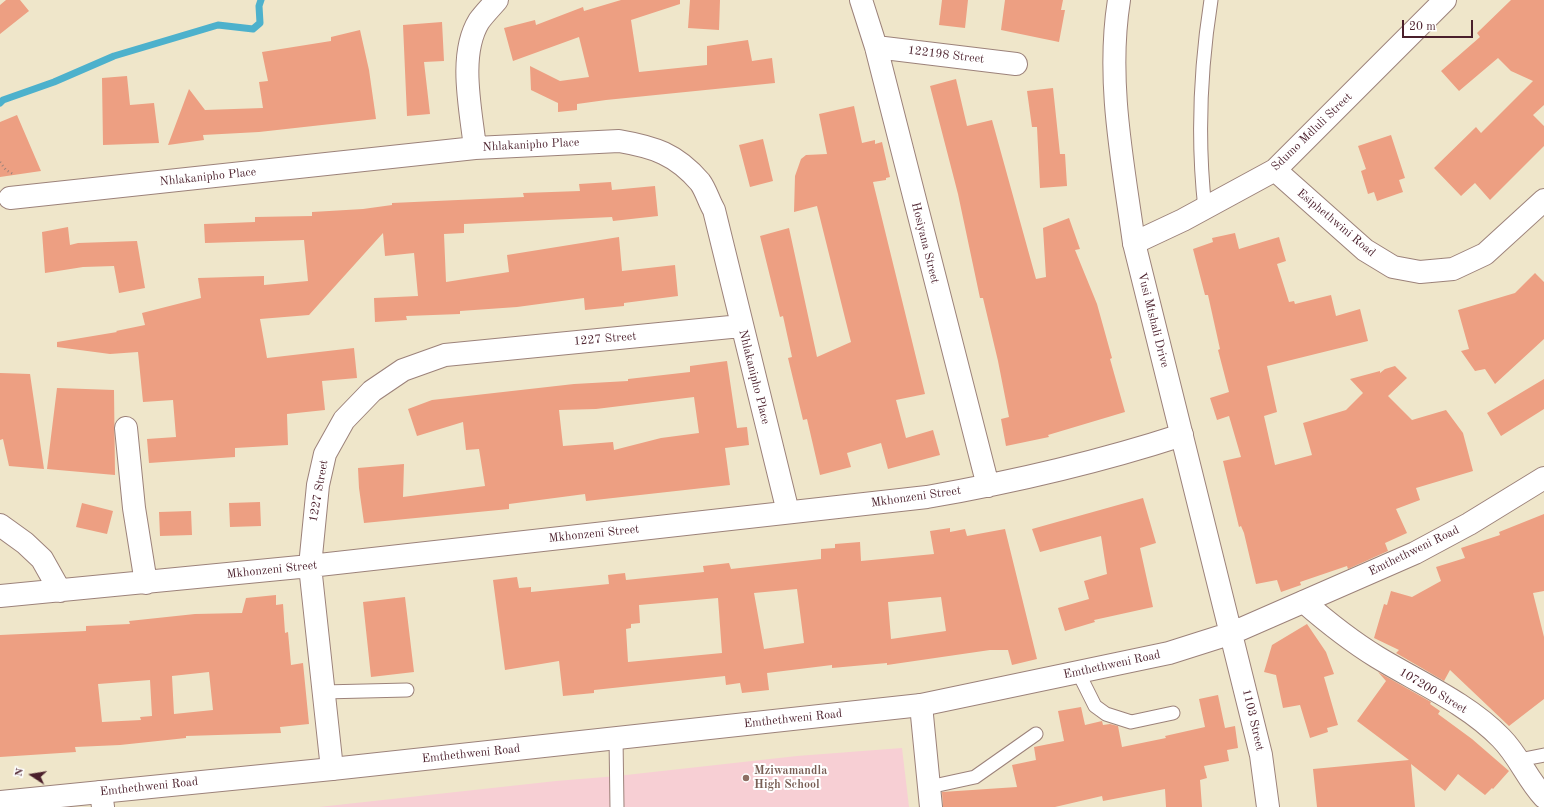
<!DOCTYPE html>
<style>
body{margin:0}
#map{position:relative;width:1544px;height:807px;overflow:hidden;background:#efe6ca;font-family:"Old Standard TT",serif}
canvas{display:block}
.north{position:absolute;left:12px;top:755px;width:40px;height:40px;-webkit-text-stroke:3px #fff;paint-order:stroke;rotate:282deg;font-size:11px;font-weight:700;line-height:16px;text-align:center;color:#4a1f2b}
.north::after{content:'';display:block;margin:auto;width:14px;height:18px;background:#4a1f2b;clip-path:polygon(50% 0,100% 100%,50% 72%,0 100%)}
.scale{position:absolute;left:1402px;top:20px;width:71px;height:18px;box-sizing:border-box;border:2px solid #4a1f2b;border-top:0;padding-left:5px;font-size:12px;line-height:14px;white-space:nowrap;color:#4a1f2b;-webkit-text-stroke:3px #fff;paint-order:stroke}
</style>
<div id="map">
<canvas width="1544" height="807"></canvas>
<div class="north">N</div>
<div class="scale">20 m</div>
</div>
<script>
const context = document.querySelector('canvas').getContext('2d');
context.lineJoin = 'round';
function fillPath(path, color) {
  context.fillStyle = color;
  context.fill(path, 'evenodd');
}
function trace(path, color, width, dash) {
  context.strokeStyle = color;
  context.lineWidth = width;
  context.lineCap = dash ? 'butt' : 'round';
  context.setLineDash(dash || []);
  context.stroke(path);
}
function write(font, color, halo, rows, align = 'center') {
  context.font = font + ' "Old Standard TT",serif';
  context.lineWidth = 4;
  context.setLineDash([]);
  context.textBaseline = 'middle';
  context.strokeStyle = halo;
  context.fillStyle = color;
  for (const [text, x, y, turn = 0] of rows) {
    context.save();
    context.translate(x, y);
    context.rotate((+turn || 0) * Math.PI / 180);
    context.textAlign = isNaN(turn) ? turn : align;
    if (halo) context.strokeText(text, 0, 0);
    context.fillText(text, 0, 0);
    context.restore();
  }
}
fillPath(new Path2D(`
 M902,748L909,807H319L556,781L617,776L797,756Z`), '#f7cfd4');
trace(new Path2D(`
 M0,103L3,100L54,82L114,56L218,25L253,29L260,23L259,6L261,0`), '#4db1cc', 7);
fillPath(new Path2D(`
 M6,0H20L29,11L0,34V5Z
 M621,0H680V4L631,20L639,72L707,65V46L748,40L752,61L772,58L775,83L606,100L577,104V110L558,112V103L531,90L530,66L560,81L589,77L579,37L513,61L504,28L535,20L536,25L583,7L584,11Z
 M690,0H720L719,30L688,28Z
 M942,0H968L965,28L939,25Z
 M1005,0H1063L1061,10H1065L1059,42L1001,30Z
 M1511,0H1544V105L1533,115L1544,126V146L1490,200L1475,183L1461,196L1434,168L1476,127L1481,133L1533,81L1511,71L1498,58L1459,91L1441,71L1480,37L1477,33Z
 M442,22L444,61L424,62L430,114L407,116L403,25Z
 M360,30L369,70L376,119L259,132L203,135L204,140L168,145L189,89L205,110L263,108L259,82L268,81L262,52L331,41V37Z
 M127,76L130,105L154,103L159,143L103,145L102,78Z
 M956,79L967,126L992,120L1036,279L1046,277L1043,228L1069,218L1080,249L1075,250L1097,304L1112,358L1110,359L1125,412L1048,435L1049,437L1006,446L1001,419L1009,417L998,361L983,298H980L958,194L930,86Z
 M1053,88L1060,154H1065L1067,186L1040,188L1037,127H1032L1027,91Z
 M854,106L862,143L875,140V144L882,142L890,177L886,178V180L873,182L925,394L896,400L906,438L933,430L940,455L888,469L881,443L847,453L851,467L820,475L807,419L803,420L788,358L792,357L783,316L780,317L760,236L789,228L817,357L851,342L817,206L794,212L795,176L801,159L806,155L827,154L819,114Z
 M17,115L41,171L0,177V122Z
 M1391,135L1405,178L1399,180L1403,192L1377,201L1374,192L1368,194L1361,171L1366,169L1358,146Z
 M763,139L773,181L750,187L739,145Z
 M611,182L612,190L655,186L658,216L613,221L612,217L464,224V233L444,234L446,282L509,272L507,255L619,237L622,271L675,265L678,296L624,303V306L585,310L584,298L517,307L460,311V314L406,316L407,320L375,322L374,298L418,296L414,253L385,256L383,233L309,315L260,319L267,358L354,348L357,378L322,381L325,410L287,414L288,445L235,448V457L149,463L147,439L176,437L173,400L143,402L138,352L110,354L57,347V342L117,332L116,331L145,325L142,313L201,298L198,278L264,276V285L308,281L304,240L205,243L204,224L255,222V217L312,216V212L363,209L392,205V203L524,197L523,193L580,191L579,184Z
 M68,227L70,245L78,243L137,241L145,288L119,293L114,266L83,267L45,273L42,232Z
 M1235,233L1239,249L1279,237L1286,261L1277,264L1289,302L1294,301L1295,304L1331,295L1336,316L1360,309L1368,341L1267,366L1277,412L1264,416L1275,465L1312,455L1303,423L1346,410L1363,393L1350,379L1380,371V373L1385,369L1395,366L1407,378L1388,396L1412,420L1446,410L1463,433L1473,471L1416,488L1420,500L1396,509L1407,533L1385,543L1388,551L1348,569L1347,566L1300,582L1301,585L1281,592L1277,580L1256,584L1244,533L1241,526L1239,527L1223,461L1241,457L1229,416L1217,420L1210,398L1229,392L1218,350L1220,349L1208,295H1205L1193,249L1213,242L1212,238Z
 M1535,273L1544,282V339L1495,384L1485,369L1475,371L1461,351L1469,349L1458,310L1515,293Z
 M727,361L737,428L747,427L749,445L725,448L730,485L586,501L585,494L509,504V509L364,523L359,488L358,468L404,464L403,497L485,486L479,449L466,450L463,422L417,436L408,409L432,400L574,384L628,381V379L690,372V366ZM694,397L699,433L661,438L614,450L613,442L563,446L559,410L596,409Z
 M0,373L30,374L44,469L9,466L3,439L0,440Z
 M1544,379V409L1501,436L1487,413Z
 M57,388L114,390L115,475L47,469Z
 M1143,498L1156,543L1140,548L1153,607L1094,620L1095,622L1065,631L1058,608L1089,599L1084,581L1107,574L1101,536L1040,552L1032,529Z
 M260,502L261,526L230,527L229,503Z
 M82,503L113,511L107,534L76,527Z
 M191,511L192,535L160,536L159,512Z
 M1544,514V591L1533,593L1544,637V699L1509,726L1450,670L1444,681L1396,653L1399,650L1374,638L1384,604L1387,605L1391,591L1412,597L1441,581L1436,567L1465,558L1461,548L1500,535L1499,532Z
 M950,528V532L965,529L967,536L1005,529L1037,659L1012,665L1008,650H990L887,665V663L832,668V665L767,673L769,690L742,693L740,683L726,685L725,676L594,690V693L563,696L559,661L505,670L493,580L517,577L519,588L531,587V592L609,584L608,575L625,573L626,580L704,572L703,566L729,563L731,569L821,559V549L835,548V544L860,542L861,561L934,554L930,531ZM797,589L804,643L764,649L754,593ZM941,597L946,631L891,639L888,602ZM718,598L722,653L628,662L626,629L631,628V624L640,623L639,605Z
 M276,595V605L283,604L285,633L288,632L291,665L303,663L309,724L280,727L281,733L186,736V738L120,745L75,747L76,752L0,757V635L86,631V626L130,624L129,621L195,614L242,613L246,598ZM209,672L213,710L174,714L172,676ZM150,680L152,716L140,717L141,720L102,722L98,684Z
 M405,597L414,672L371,677L363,602Z
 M1307,624L1326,652L1334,674L1324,677L1338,725L1327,728L1328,732L1310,738L1300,705L1283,708L1276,675L1264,672L1272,645Z
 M1378,672L1431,702L1430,704L1440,711L1438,714L1472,739L1509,771L1493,789L1492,788L1485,795L1458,774L1445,791L1411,764L1415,807H1317L1313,769L1409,760L1357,721L1386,681Z
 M1218,695L1225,728L1235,726L1238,748L1227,750L1229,761L1204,766L1207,778L1200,780L1202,807H1166L1165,789L1103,801L1102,796L1055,807H943L942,792L1017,787L1012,765L1036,760L1034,747L1064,741L1058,711L1081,707L1085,725L1102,721L1103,725L1110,724L1118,726L1122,747L1166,738L1165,736L1205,727L1199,699Z`), '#ed9f82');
const service = new Path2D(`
 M1205,209C1197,138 1200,70 1211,0
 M1078,672L1095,706L1106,714L1131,722L1173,713
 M323,692L407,690
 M616,738L617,807
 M1519,760L1544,755
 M929,787L975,777L1036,734`);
const minor = new Path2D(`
 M861,0L876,47L988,486
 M876,47L1016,64
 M475,148C471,110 458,55 479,21C484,14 491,7 497,0
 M1275,170L1365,250L1393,267L1420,272L1453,269L1485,254L1544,200
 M10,198L475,148L619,141C654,147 676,154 700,182C706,190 709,202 714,210L788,512
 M1134,243L1183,220L1275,170L1445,0
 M126,428L134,508L146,583
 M0,525L25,543L42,559L60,591
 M0,596L310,566L927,497C1013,482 1099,462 1182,435
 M1304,602C1327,622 1351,641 1377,657C1418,682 1467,703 1501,738C1519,756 1527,779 1544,797
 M921,705L931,807
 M332,769L310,566L318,485L325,454L344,420L372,391L403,370L445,355L741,326
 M101,792L103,807`);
const tertiary = new Path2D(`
 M1119,0C1106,81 1123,163 1134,243L1261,755L1268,807
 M0,802L332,769L921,705L1169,653L1232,633L1415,553L1469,524L1544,478`);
trace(service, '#9c827a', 15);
trace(minor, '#9c827a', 24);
trace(tertiary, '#9c827a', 24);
trace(new Path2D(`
 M0,162L6,170L13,174`), '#9c827a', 2.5, [1, 3]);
trace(service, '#fff', 13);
trace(minor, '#fff', 22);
trace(tertiary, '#fff', 22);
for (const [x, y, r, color] of [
 [746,778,4,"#8d6e63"]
]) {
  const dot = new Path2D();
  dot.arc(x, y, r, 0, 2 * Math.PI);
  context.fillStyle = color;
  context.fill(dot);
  trace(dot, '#fff', 1.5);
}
write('12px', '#4a1f2b', '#fff', [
 ["122198 Street",946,55,7],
 ["Sdumo Mdluli Street",1312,132,-44],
 ["Nhlakanipho Place",531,145,-3],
 ["Nhlakanipho Place",208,177,-6],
 ["Esiphethwini Road",1336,223,40],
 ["Hosiyana Street",925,243,76],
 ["Vusi Mtshali Drive",1153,320,76],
 ["1227 Street",605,339,-5],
 ["Nhlakanipho Place",754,377,76],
 ["1227 Street",319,491,-80],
 ["Mkhonzeni Street",916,497,-8],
 ["Mkhonzeni Street",594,534,-6],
 ["Emthethweni Road",1414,551,-26],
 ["Mkhonzeni Street",272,570,-6],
 ["Emthethweni Road",1112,665,-12],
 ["107200 Street",1433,691,31],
 ["Emthethweni Road",793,719,-6],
 ["1103 Street",1253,720,77],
 ["Emthethweni Road",471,754,-6],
 ["Emthethweni Road",149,787,-6]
]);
write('bold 12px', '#785e54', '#fff', [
 ["Mziwamandla",754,771],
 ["High School",754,785]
], 'left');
</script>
